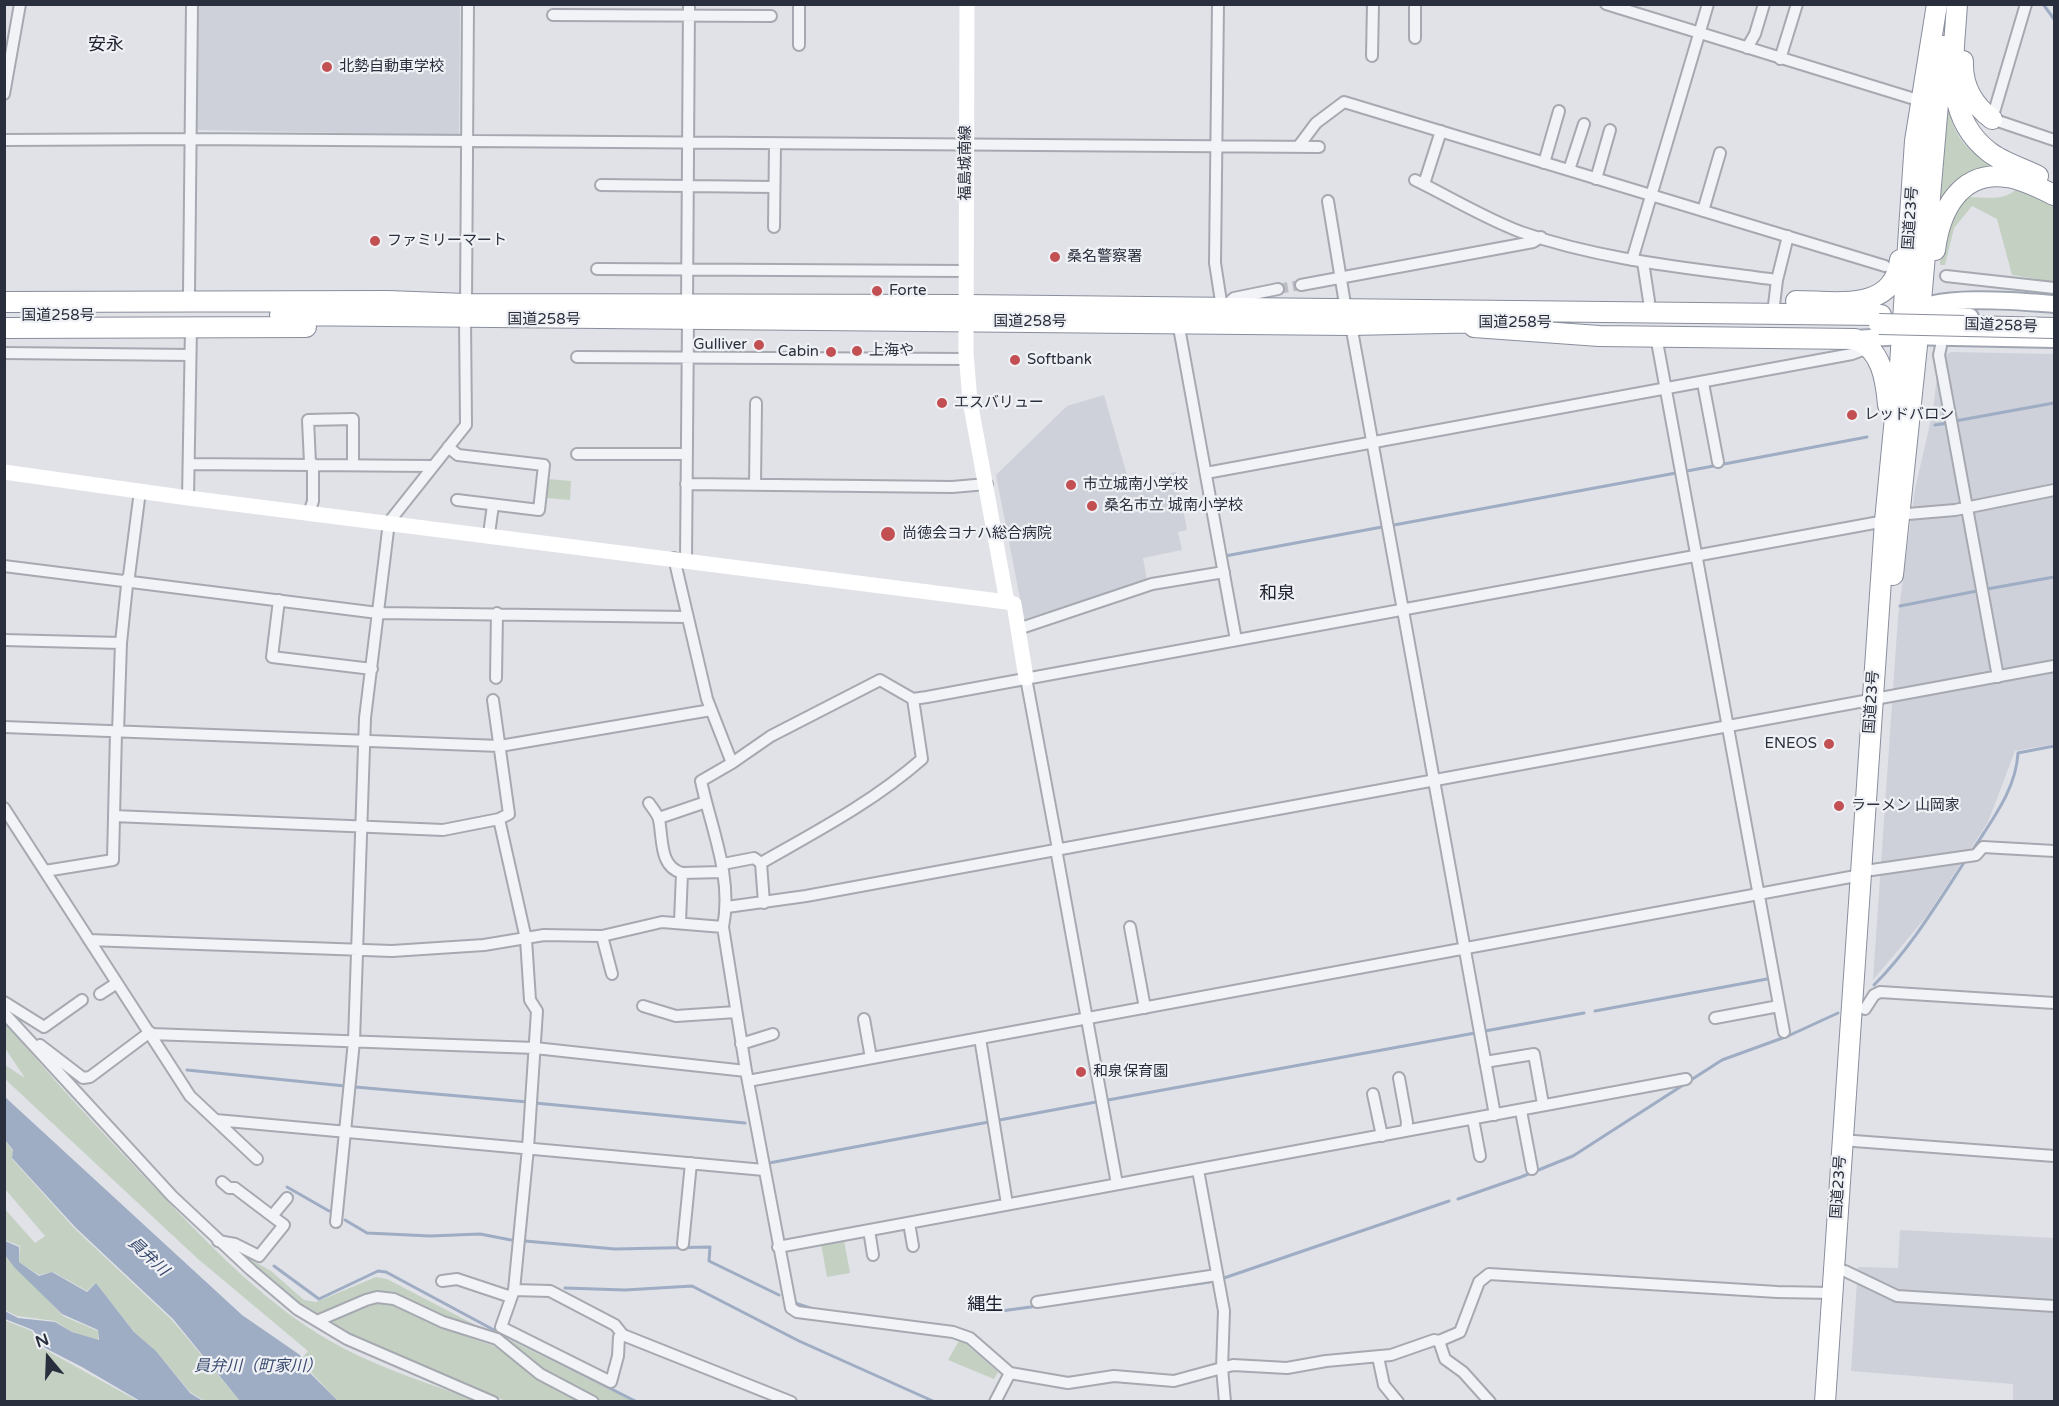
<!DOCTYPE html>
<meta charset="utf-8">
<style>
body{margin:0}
#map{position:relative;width:2059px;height:1406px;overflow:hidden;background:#e0e2e7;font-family:"Varela Round",sans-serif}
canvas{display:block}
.frame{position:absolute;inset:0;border:6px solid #2a2f3d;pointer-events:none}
.north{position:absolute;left:18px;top:1328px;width:60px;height:60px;-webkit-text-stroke:4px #eff1f5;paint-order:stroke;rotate:341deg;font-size:16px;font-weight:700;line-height:24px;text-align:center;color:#2a2f3d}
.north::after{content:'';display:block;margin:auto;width:21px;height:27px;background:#2a2f3d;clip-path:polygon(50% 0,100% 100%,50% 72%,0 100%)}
</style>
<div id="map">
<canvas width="2059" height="1406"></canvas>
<div class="frame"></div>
<div class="north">N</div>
</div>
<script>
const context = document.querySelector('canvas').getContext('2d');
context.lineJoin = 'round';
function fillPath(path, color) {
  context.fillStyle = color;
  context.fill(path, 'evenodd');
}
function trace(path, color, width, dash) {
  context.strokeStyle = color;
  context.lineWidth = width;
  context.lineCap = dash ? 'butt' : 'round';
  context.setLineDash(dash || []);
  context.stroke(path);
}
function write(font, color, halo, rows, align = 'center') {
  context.font = font + ' "Varela Round","Noto Sans JP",sans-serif';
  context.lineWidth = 4.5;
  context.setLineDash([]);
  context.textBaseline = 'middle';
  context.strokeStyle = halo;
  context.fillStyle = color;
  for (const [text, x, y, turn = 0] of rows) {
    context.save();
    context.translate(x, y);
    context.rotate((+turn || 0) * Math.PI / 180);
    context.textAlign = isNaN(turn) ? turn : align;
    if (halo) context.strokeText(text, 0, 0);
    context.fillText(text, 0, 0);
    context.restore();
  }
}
fillPath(new Path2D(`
 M196,5H460L459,135L195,130Z
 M1951,352L2054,354V744L2015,751L1988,822L1926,917L1873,980L1898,617L1915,489L1933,411L1939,358Z
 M1104,395L1129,482L1176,472L1187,530L1178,532L1182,550L1143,558L1147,580L1024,619L996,475L1067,406Z
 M1900,1230L2054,1238V1401H2013V1384L1851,1371L1858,1267L1898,1268Z`), '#ced1d9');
fillPath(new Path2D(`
 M1946,94C1952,140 1968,155 2009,172C1973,176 1957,174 1936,207Z
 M2017,188L2054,205V282L2012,275L1997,219L1972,206L1954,228L1945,265H1940C1943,235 1945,219 1968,197C1985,197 2005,202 2017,188Z
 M548,479L571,481L570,500L546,498Z
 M5,1022C51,1078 101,1131 151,1184C209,1244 267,1308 343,1348C385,1370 433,1385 477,1401H338L308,1369L302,1358L308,1351L198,1259L5,1079V1065L25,1078L5,1048Z
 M5,1140L13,1151L12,1159L76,1230L172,1320L240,1401H205L190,1392L156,1351L135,1333L96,1283L87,1291L53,1272L39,1275L19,1262L20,1246L5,1240L4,1208L35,1243L45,1236L5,1189Z
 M844,1240L850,1273L827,1277L821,1244Z
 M229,1247L271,1271L304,1300L316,1302L376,1277L387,1279L481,1328L447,1322L388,1292L375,1293L317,1315L308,1312Z
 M5,1255L63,1316L98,1331V1340L72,1332L55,1321L17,1316L5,1310Z
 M383,1301L441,1328L494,1346L540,1379L585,1401H506L381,1351L332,1325L336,1317Z
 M4,1320L32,1331L44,1349L138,1401H5Z
 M502,1336L633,1401C623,1401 610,1404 600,1401C578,1394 512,1355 502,1336Z
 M960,1339L998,1372L994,1379L948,1360Z`), '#c4d1c2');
fillPath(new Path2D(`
 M5,1097L242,1315L300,1355L307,1370L338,1401H240L173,1319L76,1228L12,1158L13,1150L5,1140Z
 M5,1241L19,1247V1262L39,1276L52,1272L87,1292L96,1283L134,1332L156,1351L190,1393L203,1401H140L82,1367L45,1348L33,1330L5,1319V1311L18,1318L55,1322L72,1332L99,1340L98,1330L62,1314L15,1268L5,1255Z`), '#9eacc4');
trace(new Path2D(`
 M2043,4L2054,19
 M1955,421L2054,403
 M1935,425L1948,423
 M1687,471L1867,437
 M1394,525L1676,473
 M1225,556L1382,527
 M1987,589L2054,577
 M1900,606L1977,591
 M1971,853C1990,822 2016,791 2018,753L2054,746
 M1874,985C1910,949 1937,904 1965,861
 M1595,1011L1767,979
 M1485,1031L1584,1013
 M187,1070L345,1086
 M355,1087L528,1102
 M1108,1100L1475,1033
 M535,1103L745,1123
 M769,1163L1096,1102
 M287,1187L329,1211
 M1458,1199L1521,1177L1573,1156L1722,1060L1788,1036L1838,1013
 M345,1220L367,1233L430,1236L480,1234L511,1240
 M525,1241L615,1249L710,1247L709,1261L779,1295
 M274,1266L319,1299L378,1271L386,1272L494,1330
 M1224,1278L1449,1201
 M565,1288L625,1290L692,1286L799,1341L935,1402
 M1167,1288L1210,1282
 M795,1303L813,1309
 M1001,1311L1038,1306
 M507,1336L637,1402`), '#9eacc4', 3);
trace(new Path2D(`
 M1278,289L1301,285`), '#bcbec5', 10, [10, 5]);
const street = new Path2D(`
 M1218,4L1215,263L1222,308
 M1606,4L1921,101
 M2026,4L1992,119L2054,140
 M553,15L771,16
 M1415,38V4
 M799,45V4
 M1747,48L1755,34L1764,4
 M1372,56L1373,4
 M1780,59L1797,4
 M4,94L20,4
 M4,140L192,139L1319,147
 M1298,147L1316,123L1344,102L1885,266
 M1544,163L1559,111
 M1569,170L1584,124
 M1596,179L1610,130
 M1415,180C1450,197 1484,218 1521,232C1604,261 1691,268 1777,280
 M1424,184L1441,131
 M601,185L774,187
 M1328,201L1346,310
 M1703,211L1720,153
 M774,227L775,144
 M1632,260L1708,4
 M1643,262L1649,301
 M597,269L965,271
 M1946,276L2054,288
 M1301,285L1533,242L1541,237
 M189,292L192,4
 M466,304L468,4
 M1774,305L1777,280L1788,236
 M687,306L689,4
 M1223,308L1234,298L1278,289
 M1178,322L1236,640
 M1351,325L1495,1115
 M1656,336L1784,1032
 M1941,346L1939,355L1998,677
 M4,353L190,355
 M577,357L966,359
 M1703,383L1718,462
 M448,447L458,455L544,465L539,510L457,500
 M577,454H686
 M310,463L308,420L353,419V464
 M189,464L432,466
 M1206,473L1852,354L1868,348
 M686,484L952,487L987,484
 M755,485L756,403
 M188,498L191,328
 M1902,506L1908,514L1955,510L2054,490
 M309,513L313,501V464
 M489,534L493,505
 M674,558L707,699L732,763
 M686,560L688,320
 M4,566L378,613L688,617
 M125,581L129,576L140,491
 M279,600L272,657L372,669
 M1018,629L1152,584L1224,572
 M4,640L121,643
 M496,678L497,613
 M1026,678L1058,849
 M4,727L500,746L711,710
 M118,732L121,643L127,585L130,582
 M649,803C652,808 658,814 659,820C663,838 659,867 682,873L680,922
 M4,808L190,1096L257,1159
 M114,816L443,830L499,819L509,814L493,700
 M659,818L706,802
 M499,819L526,939L530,1000L537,1011L528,1148L514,1290
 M1056,849L1117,1184
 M761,863C817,831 873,802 922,759L913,699
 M723,864L754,858L761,863L764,903
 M1872,870L1976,855L1983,847L2054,851
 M45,871L113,860L116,732
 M682,873L723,872
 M727,907L806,896L2054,666
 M1130,927L1145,1008
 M602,936L612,974
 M89,940L392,951L484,945L544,935L602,936L662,922L723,927
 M100,994L117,983
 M4,1002L44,1027L82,1000
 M643,1006L676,1016L736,1012
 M1865,1009L1874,995L1880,992L2054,1003
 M4,1013L172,1196L251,1270L297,1309L347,1339L493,1402
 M1715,1018L1779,1006
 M864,1019L871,1058
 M151,1034L535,1048L746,1071
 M980,1038L1007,1204
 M741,1044L773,1034
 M40,1045L83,1078L90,1077L150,1032
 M1485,1062L1534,1054L1543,1104
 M1399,1078L1407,1122L1406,1131
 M748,1081L1861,875
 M1373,1094L1382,1136
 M1521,1111L1532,1169
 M1473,1119L1480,1156
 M216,1120L764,1170
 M1854,1141L2054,1156
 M1198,1170L1224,1311L1222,1368L1225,1402
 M222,1182L229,1188H235L272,1216
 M336,1222L354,1041L365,718L389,522L466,425L465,319
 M909,1223L913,1246
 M869,1230L873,1255
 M218,1241L235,1244L259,1256L284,1225L272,1216L287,1198
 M683,1244L691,1163
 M778,1247L1686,1079
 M1845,1271L1897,1296L2054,1306
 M442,1281L457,1279L511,1297
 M1037,1302L1217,1275
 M317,1321L366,1300L377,1297L394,1299L443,1322L497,1339L540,1374L593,1402
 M623,1335L619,1337L618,1356L611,1382L501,1327L514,1290L550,1291L615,1325L623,1335L791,1402
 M1439,1341L1434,1340L1391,1355L1326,1361L1287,1368L1233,1365L1174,1381L1114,1376L1068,1383L1010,1373L970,1338L953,1332L797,1312L791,1308L746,1071L723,927C733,877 711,828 701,781L732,763L771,736L880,680L913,699L927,697L1885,521
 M1378,1357L1384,1385L1398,1402
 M995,1402L1010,1373
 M1490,1402L1463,1372L1445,1359L1439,1341L1460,1332L1479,1282L1489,1274L1777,1292L1832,1293`);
const primary = new Path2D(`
 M1918,304C1933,317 1952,316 1970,317
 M1914,313C1930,293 2028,302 2054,304
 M1855,339L1902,336L2054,339`);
const highway = new Path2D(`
 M1957,4C1954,56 1942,115 1988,151C2001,162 2022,168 2038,176
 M1963,61C1962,85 1973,105 1992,119
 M1935,250C1940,211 1960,170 2007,177C2023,179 2040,188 2054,195
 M1796,301C1836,301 1893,313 1900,260
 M4,302L388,301L466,304L964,305L1881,315
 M280,315L1351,325L1489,322
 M1474,327L1599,336L1855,339C1882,349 1886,381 1888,405
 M4,328L306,327
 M1893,575L1918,336L1943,46
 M1825,1402L1885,521L1900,365L1915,141L1937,4`);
trace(street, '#a6a9b1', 14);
trace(primary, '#a0a5b2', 20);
trace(highway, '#898e9d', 22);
trace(street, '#f2f3f6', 10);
trace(new Path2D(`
 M967,4L966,353L970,401L1007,602L1014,604L1026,678
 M4,472L188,498L1007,602`), '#fff', 15);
trace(primary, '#fff', 16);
trace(highway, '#fff', 20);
const highwayBridge = new Path2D(`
 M1879,324L2054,328`);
trace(highwayBridge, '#898e9d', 22, []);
trace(highwayBridge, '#fff', 20);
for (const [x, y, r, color] of [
 [327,67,6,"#c25053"],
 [375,241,6,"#c25053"],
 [1055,257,6,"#c25053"],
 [877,291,6,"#c25053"],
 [759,345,6,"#c25053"],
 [857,351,6,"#c25053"],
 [831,352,6,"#c25053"],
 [1015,360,6,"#c25053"],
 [942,403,6,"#c25053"],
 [1852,415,6,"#c25053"],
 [1071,485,6,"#c25053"],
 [1092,506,6,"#c25053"],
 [888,534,8,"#c25053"],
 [1829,744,6,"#c25053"],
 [1839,806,6,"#c25053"],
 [1081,1072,6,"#c25053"]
]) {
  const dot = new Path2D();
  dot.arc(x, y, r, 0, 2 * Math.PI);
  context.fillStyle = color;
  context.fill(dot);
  trace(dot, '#eff1f5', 2);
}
write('15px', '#2a2f3d', '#eff1f5', [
 ["北勢自動車学校",339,67],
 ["ファミリーマート",387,241],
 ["桑名警察署",1067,257],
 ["Forte",889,291],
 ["Gulliver",747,345,"right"],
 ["上海や",869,351],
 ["Cabin",819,352,"right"],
 ["Softbank",1027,360],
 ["エスバリュー",954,403],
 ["レッドバロン",1864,415],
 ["市立城南小学校",1083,485],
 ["桑名市立 城南小学校",1104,506],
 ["尚徳会ヨナハ総合病院",902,534],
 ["ENEOS",1817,744,"right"],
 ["ラーメン 山岡家",1851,806],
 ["和泉保育園",1093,1072]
], 'left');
write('15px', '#2a2f3d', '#eff1f5', [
 ["福島城南線",966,163,-90],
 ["国道23号",1911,218,-86],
 ["国道258号",58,316],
 ["国道258号",544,320],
 ["国道258号",1030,322],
 ["国道258号",1515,323],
 ["国道258号",2001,326,2],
 ["国道23号",1872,702,-86],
 ["国道23号",1839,1187,-86]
]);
write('italic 16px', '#38496d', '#eff1f5', [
 ["員弁川",148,1257,43],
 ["員弁川（町家川）",258,1367]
]);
write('18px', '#1c202e', '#eff1f5', [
 ["安永",106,45],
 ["和泉",1277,594],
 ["縄生",985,1305]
]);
</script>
